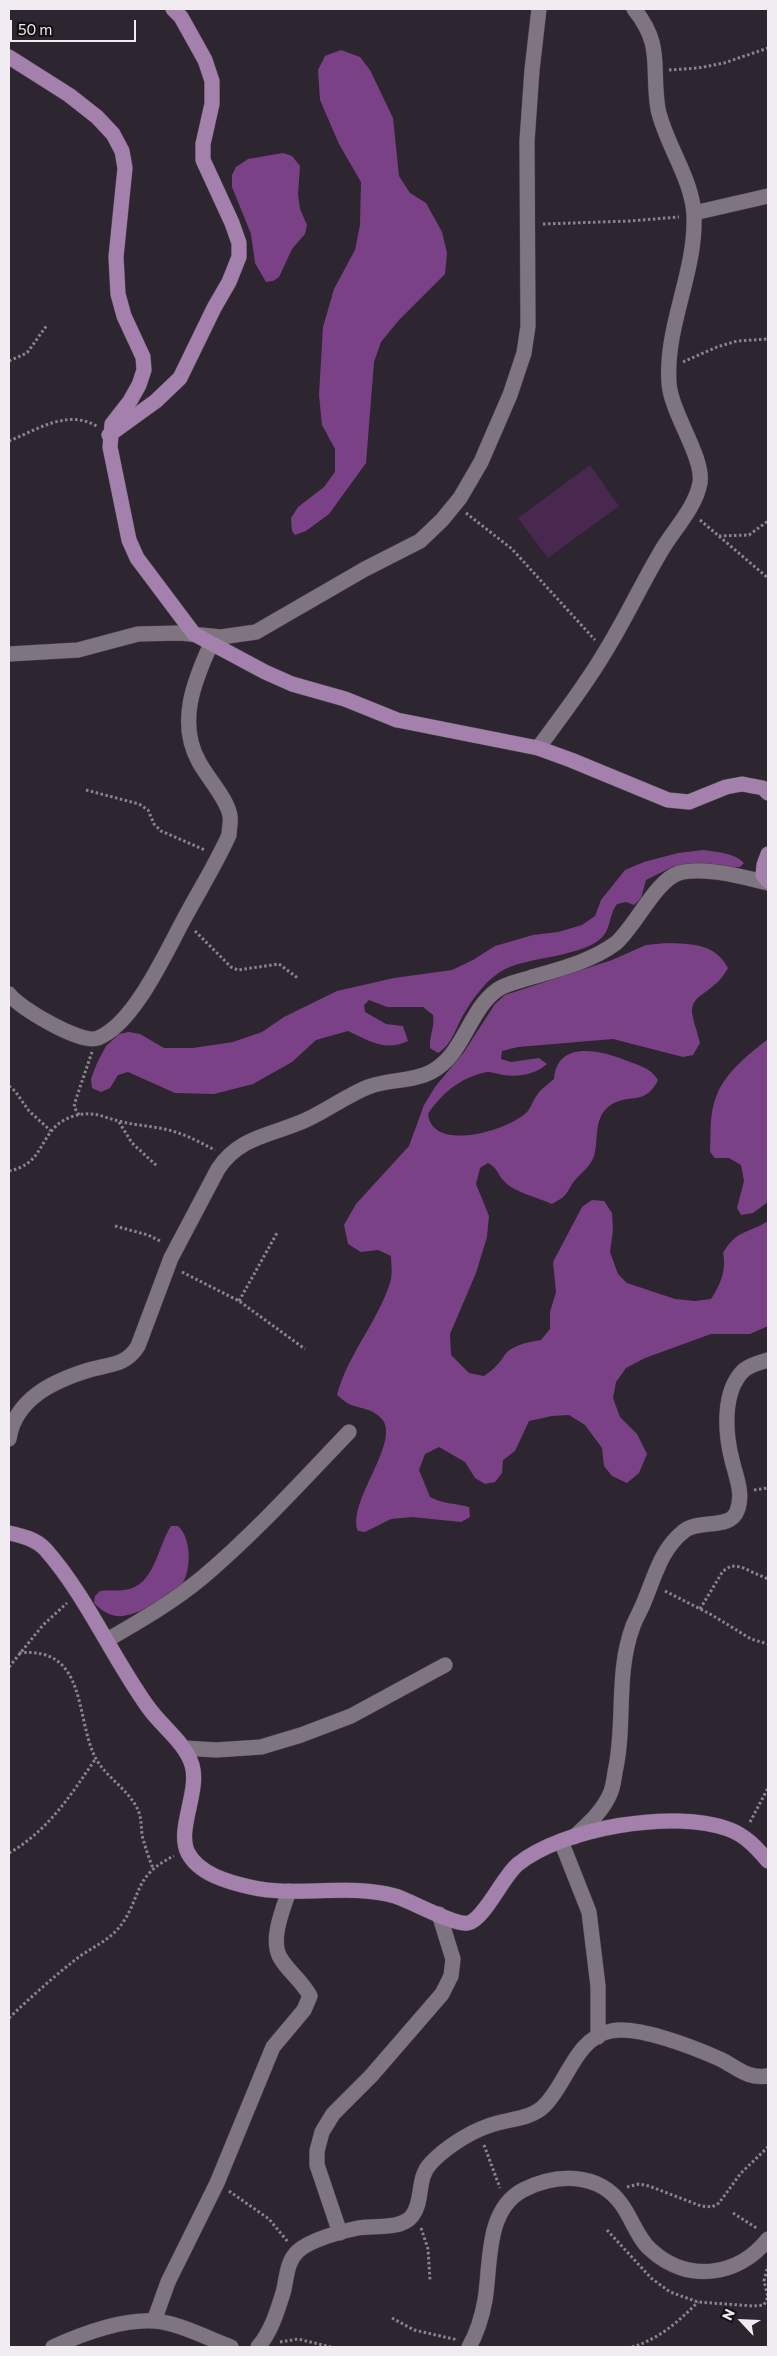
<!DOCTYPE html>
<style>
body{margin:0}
#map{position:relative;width:777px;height:2356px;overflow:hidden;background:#2d252f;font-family:Commissioner,sans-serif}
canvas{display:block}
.frame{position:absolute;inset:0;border:10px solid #f1ebf2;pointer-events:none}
.north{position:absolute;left:717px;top:2296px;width:50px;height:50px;-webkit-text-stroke:4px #131014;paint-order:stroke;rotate:295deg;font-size:14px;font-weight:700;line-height:20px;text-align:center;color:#f1ebf2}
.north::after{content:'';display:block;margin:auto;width:18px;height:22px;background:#f1ebf2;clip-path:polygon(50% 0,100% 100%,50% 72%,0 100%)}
.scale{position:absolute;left:10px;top:20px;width:126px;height:22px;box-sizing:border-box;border:2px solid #f1ebf2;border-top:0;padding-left:6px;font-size:15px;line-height:18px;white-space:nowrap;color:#f1ebf2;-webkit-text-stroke:4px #131014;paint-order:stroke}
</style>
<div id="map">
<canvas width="777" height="2356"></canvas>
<div class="frame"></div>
<div class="north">N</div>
<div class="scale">50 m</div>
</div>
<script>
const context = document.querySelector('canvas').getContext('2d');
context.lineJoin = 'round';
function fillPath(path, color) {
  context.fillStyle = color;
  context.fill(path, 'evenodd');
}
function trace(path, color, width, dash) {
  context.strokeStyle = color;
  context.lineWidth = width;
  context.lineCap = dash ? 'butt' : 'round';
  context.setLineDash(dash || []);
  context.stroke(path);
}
fillPath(new Path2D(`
 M590,465L619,506L548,558L518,518Z`), '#492850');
fillPath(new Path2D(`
 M341,50L360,57L370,70L393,118L399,176L410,193L426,203L442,232L447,253L445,274L399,320L381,342L374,362L366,463L329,514L306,531L295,535L292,531L291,518L298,507L324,487L335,472V449L322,425L319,395L323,327L334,289L355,250L360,225L361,182L339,144L320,100L318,70L325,56Z
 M283,153L292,156L300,166L298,194L300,209L307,225L305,234L292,249L279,277L273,281L266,282L255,263L251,234L232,187V175L236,167L248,159Z
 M703,850C717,852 735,853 744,863L740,867L674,866L646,880L641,898L634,905L626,902L617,904C609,915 611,926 604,935C587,958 523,956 500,972C485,982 474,997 465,1012C456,1026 453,1044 438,1053L430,1048C429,1036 435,1027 433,1015L423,1007H387L369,1000L364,1005L365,1012L386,1024L403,1026L408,1041C385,1052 370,1041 348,1031L316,1040L292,1062L253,1084L214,1094L175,1093L128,1072L118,1075L110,1088L101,1092L92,1088L91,1079L97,1063L106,1046L119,1034L129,1032L140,1034L164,1048H193L233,1042L262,1032L284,1017L337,991L394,978L452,970L473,960L495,946L533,935L558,932L582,925L595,916L601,900L625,870L644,862L678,853Z
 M666,943C691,944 715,943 728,968C724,975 720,981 713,986C704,995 692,997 692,1012C693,1021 698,1034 700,1043L693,1055L683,1057L613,1039L518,1047L502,1051L501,1059L511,1062L539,1058L547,1064C534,1075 519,1077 503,1075C498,1074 492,1072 487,1072C461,1077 442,1093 428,1114C432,1153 508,1131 527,1112C531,1108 533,1100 537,1095C541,1089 548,1084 554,1079C557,1040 600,1050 625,1060C639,1066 650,1067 658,1080C645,1108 626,1091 607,1108C595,1119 598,1137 595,1152C593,1164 584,1170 576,1179C571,1184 569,1191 565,1195C562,1199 556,1201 552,1204C537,1197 515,1193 504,1181C497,1174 498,1168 488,1163L480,1168L476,1184L489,1216L487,1237L476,1273L450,1334L451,1355L469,1373L484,1376C495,1368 497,1366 504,1356C511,1345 529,1342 541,1340L550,1329V1312L556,1292L553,1262L582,1207L592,1200L604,1201L612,1213L613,1230L610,1252L618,1274L627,1283L675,1299L695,1301L711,1299C720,1286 727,1269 723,1253C737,1229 748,1234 768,1221V1326L750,1334H711L645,1358L626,1368L616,1382L613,1398L620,1417L637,1434L647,1454L639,1473L627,1483L612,1476L604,1466L602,1448L585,1425L569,1415L552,1416L529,1421L515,1451L503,1460L502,1473L495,1482L485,1484L475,1478L465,1462L439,1447L425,1454L419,1470L430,1497C443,1504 455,1503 469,1507L470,1517L461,1522L412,1517L391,1519L365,1532L358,1531C346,1502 403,1440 381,1418C371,1408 361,1409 349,1404C345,1402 341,1398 337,1395C348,1354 377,1323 390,1283C393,1275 391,1264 391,1256L378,1250L361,1252L348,1244L344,1225L356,1204L409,1146L424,1105L435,1087L464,1052L495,1004L505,995L612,960L646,945Z
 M768,1039V1202L753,1213L741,1215L737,1208L744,1181L741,1165L729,1158H715L710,1152C711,1135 709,1114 716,1097C725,1072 748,1055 768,1039Z
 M171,1526H178C191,1537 192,1569 182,1584C171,1597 134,1618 117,1616C108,1615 101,1610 94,1603L95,1596L100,1591C108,1590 116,1591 124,1590C155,1587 157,1547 171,1526Z`), '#7b4187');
const minor = new Path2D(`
 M694,213L768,196
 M9,654L78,650L138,634L180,633L221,637L256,632L365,569L420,541L442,520L460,498L481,462L510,395L524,353L528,326L527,141L532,70L539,9
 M538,748C561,717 585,686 605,652C625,620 641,585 660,553C673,530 695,509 700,483C704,457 671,413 669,383C665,326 696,273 694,216C693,180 665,143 658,109C651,67 664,46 634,9
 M9,994C19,1008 82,1045 98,1038C134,1024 166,952 184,919C199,891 216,864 229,835C229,829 231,822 230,816C228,800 207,777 199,762C177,723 194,681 211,644
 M9,1439C15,1399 53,1381 89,1370C109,1364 126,1366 138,1346L171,1258L218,1169C240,1135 275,1135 308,1119C329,1109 348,1095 368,1087C388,1079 412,1082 431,1072C464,1055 468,1011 497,990C506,983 521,981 532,977C560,969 592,961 616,943C635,927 656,880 679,873C704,866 743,877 768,883
 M107,1640C140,1621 173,1602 203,1577C255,1533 301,1482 349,1432
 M184,1748L216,1750L261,1747L301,1735L351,1716L445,1665
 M574,1837C588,1824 602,1812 610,1794C613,1788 614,1779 615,1772C626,1724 615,1674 633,1626C636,1618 641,1610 644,1602C655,1576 661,1549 684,1531C699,1519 730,1530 737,1511C744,1494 736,1477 732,1460C725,1433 722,1391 744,1370C750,1365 761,1362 768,1360
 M561,1841L589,1912L598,1986V2037
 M340,2233L317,2165V2151L322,2132L333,2114L371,2076L442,1994L451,1976L453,1959L439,1914
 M154,2321L168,2282L217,2183L273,2047L304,2010L310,1996C302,1981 289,1972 281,1959C269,1941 283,1909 289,1891
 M53,2347C82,2334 121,2319 154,2321C177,2322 209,2339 231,2347
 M258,2347C271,2332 277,2312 283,2293C287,2279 286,2262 298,2251C310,2240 342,2231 358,2228C374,2225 401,2230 412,2216C424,2201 416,2178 431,2163C445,2148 468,2133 488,2126C505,2119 530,2120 544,2106C567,2084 575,2038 611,2031C638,2025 695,2048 720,2059C738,2068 747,2079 768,2076
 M469,2347C477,2333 482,2317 485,2300C491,2265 485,2210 523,2190C557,2173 599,2172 622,2205C632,2219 638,2239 651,2250C687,2283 738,2277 768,2239`);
const major = new Path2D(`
 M9,57L69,95L97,117L113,134L122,151L125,168L116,257L118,294L124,316L143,357L144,370L139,385L130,401L112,424L110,447L129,540L137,558L194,634L265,672L292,684L345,699L397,720L538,748L571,760L668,800L689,802L726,787L742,784L763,788L768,793
 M109,435L156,401L180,378L214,308L229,282L239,257V243L232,223L203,160V144L212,104V81L205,60L181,17L173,9
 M768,854L764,865L763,875L768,881
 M9,1533C23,1536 36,1539 46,1550C87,1597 112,1657 148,1707C162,1727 185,1742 192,1765C200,1791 176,1830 188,1853C199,1874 228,1882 250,1887C298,1898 347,1883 395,1896C411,1901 455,1926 468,1923C484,1920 503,1876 518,1864C563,1828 673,1809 728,1829C745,1835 756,1847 768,1861`);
trace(minor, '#4b434c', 16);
trace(major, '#4b434c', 16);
trace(new Path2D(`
 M669,70L698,68L724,63L768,48
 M543,224L630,221L679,217
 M9,361L27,353L47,325
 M683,362L717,347L737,341L768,339
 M9,441C37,430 68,408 98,427
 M466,513L512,549L595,640
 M700,520L768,578
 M719,536L749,535L768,521
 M86,790L139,804L148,810L154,824L161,831L205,850
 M195,931L231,967L238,970L279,964L299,979
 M9,1086L15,1091L29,1111L51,1131
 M79,1115L74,1107L76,1099L92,1052
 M119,1122L132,1143L157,1166
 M9,1171C41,1164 38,1143 57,1125C65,1118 79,1113 89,1114C100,1114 109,1119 119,1121C137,1126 155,1126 172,1131C187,1135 201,1143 215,1150
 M115,1226L148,1235L162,1242
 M182,1272L239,1301L305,1349
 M239,1301L277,1233
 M754,1490L768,1488
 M665,1591L712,1615L751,1639L768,1644
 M700,1609L723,1571L731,1566L741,1567L768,1579
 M19,1653C87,1646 75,1716 95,1757C105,1776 125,1787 136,1806C143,1818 140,1828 143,1839C146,1849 149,1859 153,1868
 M9,1667L43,1625L67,1603
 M750,1822L768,1788
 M9,1853C48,1831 71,1795 96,1758
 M9,2018C30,1998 52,1978 75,1960C87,1950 104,1943 115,1932C143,1903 129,1877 174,1856
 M484,2145L500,2188
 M627,2187L639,2184L649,2186L701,2206L712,2207L719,2203L741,2173L768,2147
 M229,2191L269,2219L288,2242
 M733,2213L758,2229
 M421,2228L428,2249L430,2280
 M607,2230L651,2278L670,2292L698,2302L753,2306L764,2305L768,2297L764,2281L768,2266
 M392,2318L414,2330L458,2340
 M280,2342L298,2339L331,2347
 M632,2347C659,2339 678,2322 698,2302`), '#8b848d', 3, [2.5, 2.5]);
trace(minor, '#7f7581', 15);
trace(major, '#a481ac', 15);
</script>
